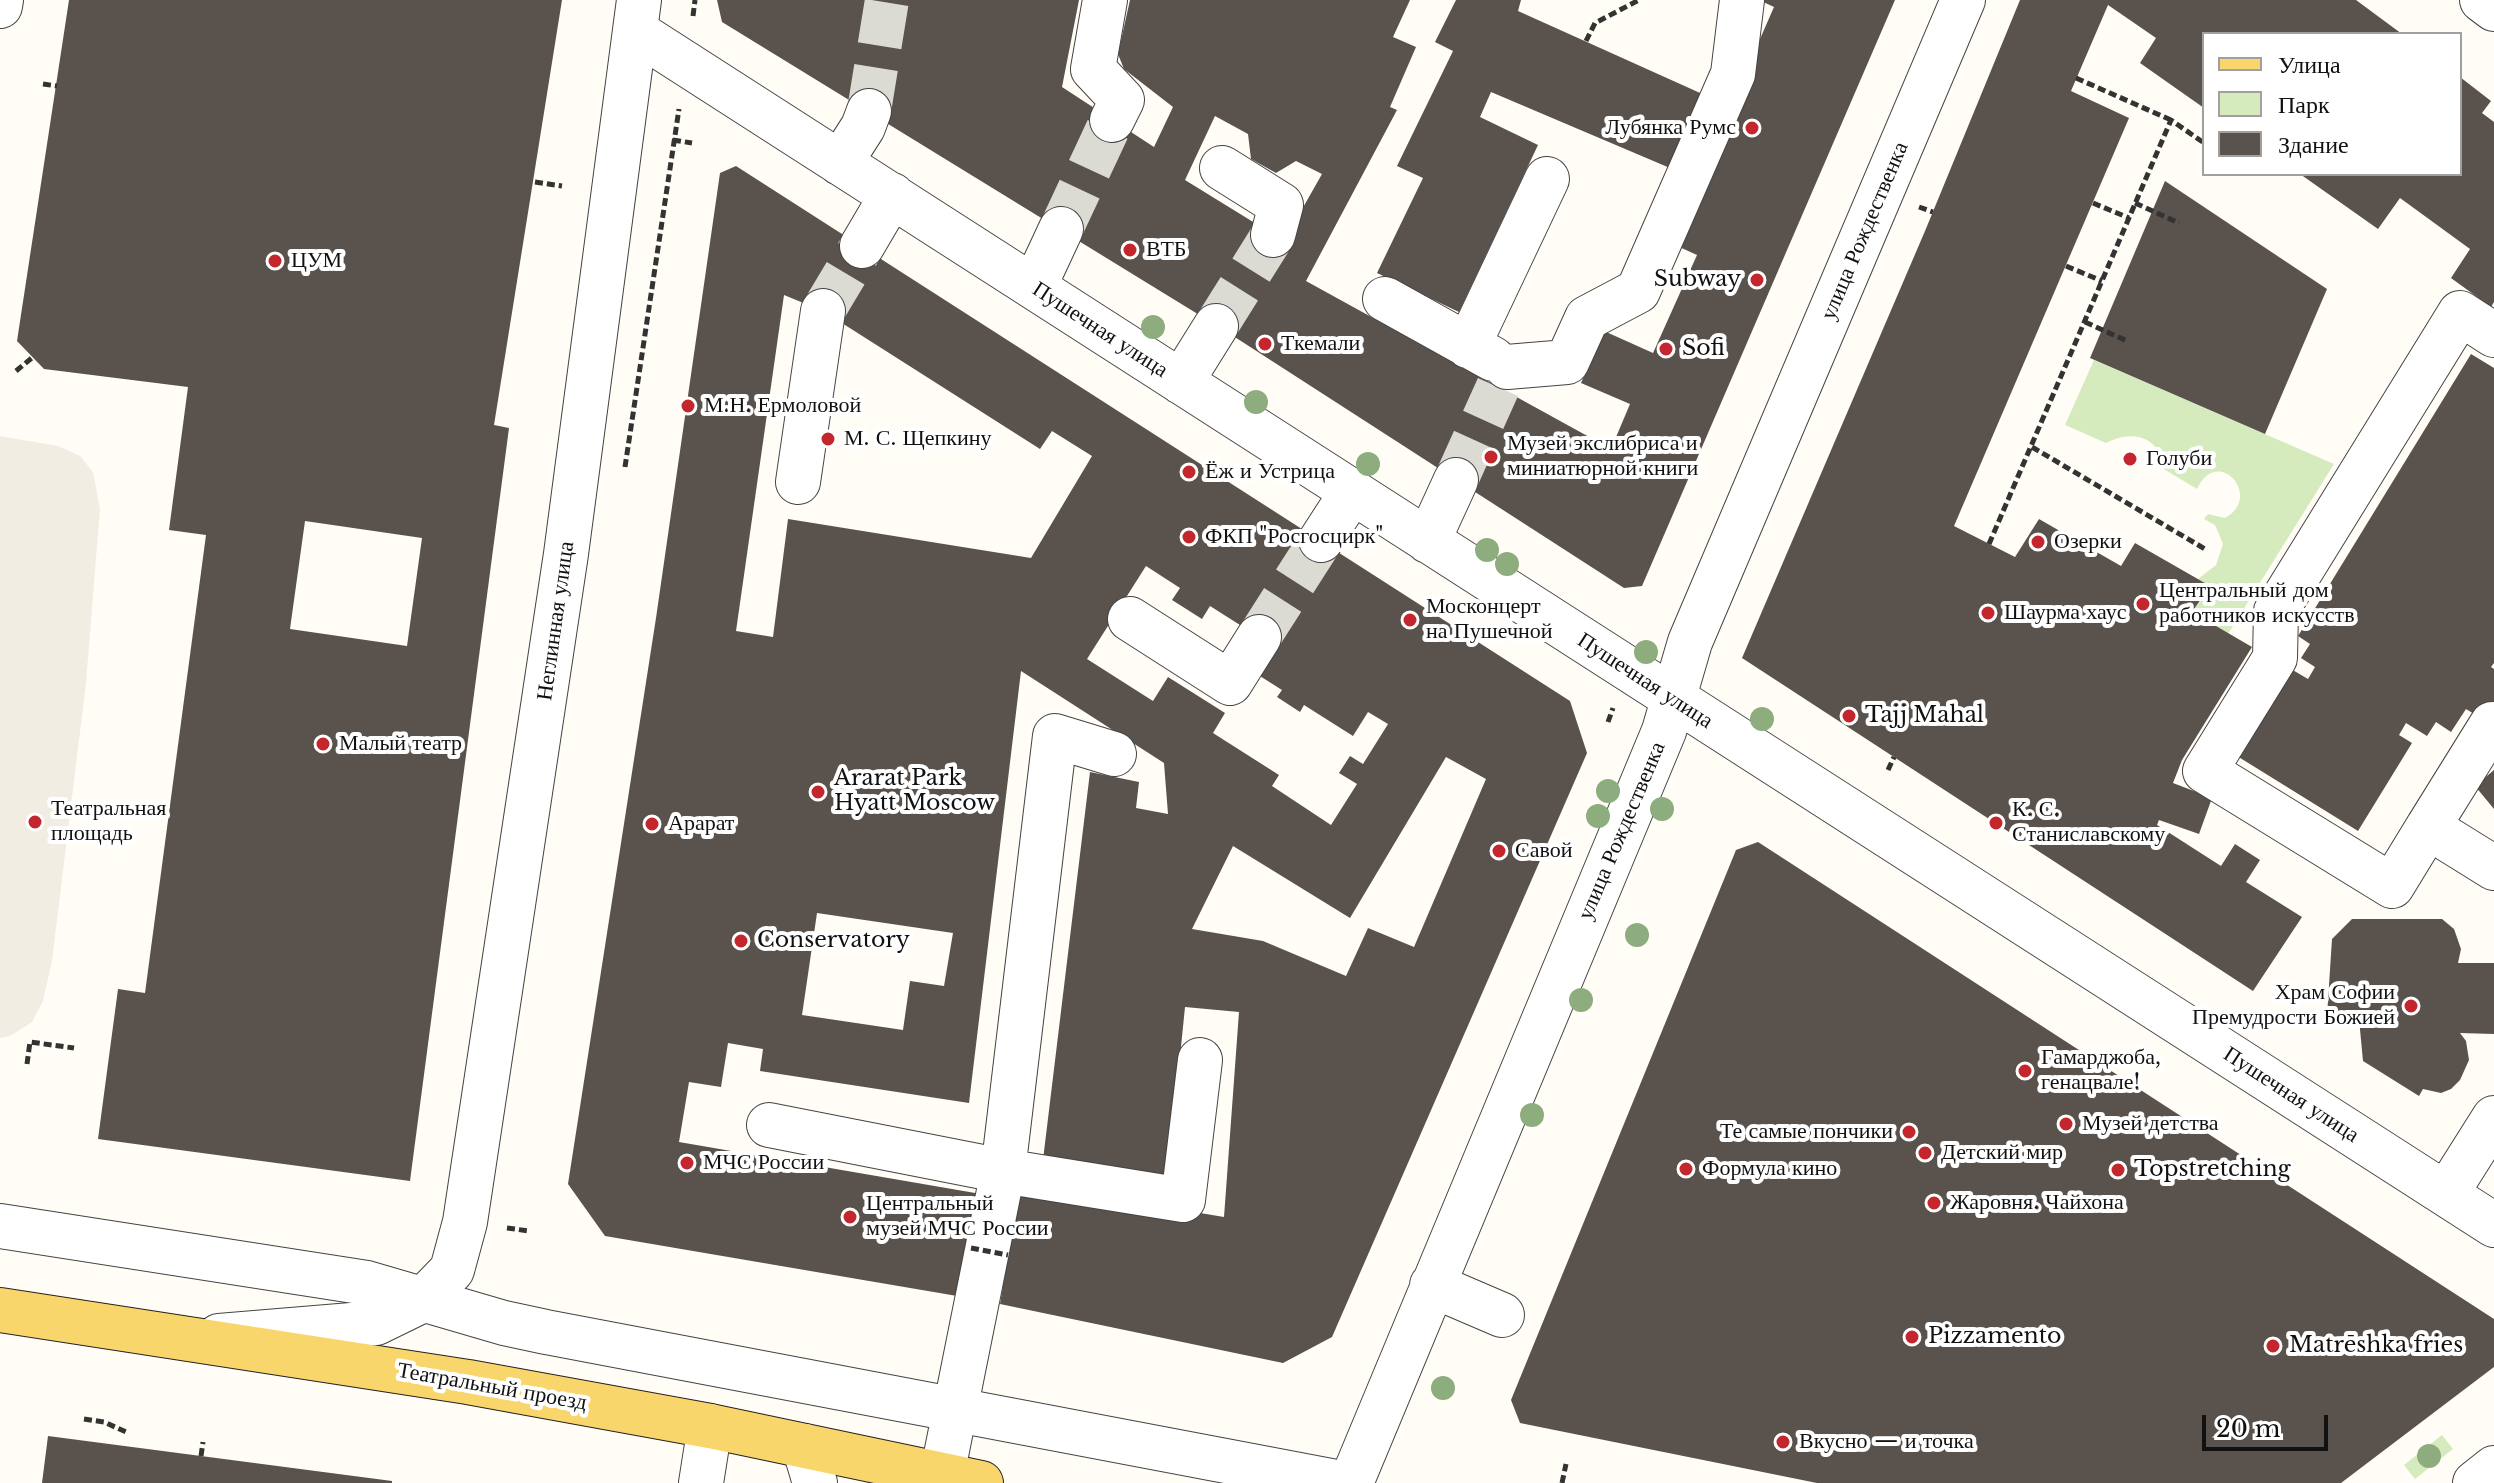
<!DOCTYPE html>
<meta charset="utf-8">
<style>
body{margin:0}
#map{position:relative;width:2494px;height:1483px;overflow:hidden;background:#fffdf5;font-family:"Libre Baskerville",serif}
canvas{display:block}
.legend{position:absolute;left:2202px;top:32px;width:260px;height:144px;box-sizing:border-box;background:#fff;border:2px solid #a0a0a0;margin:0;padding:10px 14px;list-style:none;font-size:24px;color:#111}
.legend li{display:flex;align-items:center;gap:16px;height:40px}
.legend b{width:40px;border:2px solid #a0a0a0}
.scale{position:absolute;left:2202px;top:1415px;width:126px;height:36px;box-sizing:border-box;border:4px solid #111;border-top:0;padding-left:10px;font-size:24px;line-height:28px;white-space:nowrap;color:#111;-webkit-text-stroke:6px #fff;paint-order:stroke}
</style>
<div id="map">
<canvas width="2494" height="1483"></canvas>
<ul class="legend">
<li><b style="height:10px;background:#f9d66b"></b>Улица</li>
<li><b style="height:22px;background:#d5ebbd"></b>Парк</li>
<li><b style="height:22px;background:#5a524d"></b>Здание</li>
</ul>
<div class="scale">20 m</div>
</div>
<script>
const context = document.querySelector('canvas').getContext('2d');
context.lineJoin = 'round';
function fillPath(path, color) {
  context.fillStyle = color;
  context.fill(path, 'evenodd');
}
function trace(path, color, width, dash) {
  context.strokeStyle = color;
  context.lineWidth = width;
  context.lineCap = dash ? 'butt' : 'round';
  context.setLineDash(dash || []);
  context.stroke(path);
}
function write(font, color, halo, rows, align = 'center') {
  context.font = font + ' "Libre Baskerville",serif';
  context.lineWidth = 8;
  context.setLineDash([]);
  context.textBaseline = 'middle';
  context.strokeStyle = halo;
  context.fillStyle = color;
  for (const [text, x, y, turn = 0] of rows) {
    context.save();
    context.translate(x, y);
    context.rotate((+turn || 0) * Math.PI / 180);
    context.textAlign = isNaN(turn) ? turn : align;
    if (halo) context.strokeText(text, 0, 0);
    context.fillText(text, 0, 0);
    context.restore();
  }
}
fillPath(new Path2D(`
 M2094,360L2334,464L2228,634L2192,612L2210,587L2198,579L2216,565L2223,544L2215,525L2204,519L2208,514L2225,518C2264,498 2218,444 2197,489L2162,468C2162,436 2130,429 2106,443L2065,425Z
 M2442,1435L2453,1449L2415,1479L2404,1465Z`), '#d5ebbd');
fillPath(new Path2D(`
 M0,436L58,446L80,456L93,472L100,509L86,683L52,961L43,1001L32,1022L10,1036L0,1038Z`), '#f1ede2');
fillPath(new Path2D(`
 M69,0H562L494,425L509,428L410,1181L98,1139L118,989L145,993L206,535L169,530L188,387L44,369L17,341ZM305,521L422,538L407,646L290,629Z
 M717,0H1079L1062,87L1154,147L1173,107L1124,69L1118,54L1130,0H1410L1393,37L1416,47L1390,107L1397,110L1306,281L1611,449L1630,404L1581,383L1604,331L1653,353L1697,255L1675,245L1703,169L1774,7L1759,0H1895L1642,586L1624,588L1227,332L722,22ZM1215,116L1248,134L1251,159L1276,173L1296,161L1322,174L1284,241L1185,180Z
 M1456,0H1521L1518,11L1709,97L1677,171L1491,92L1480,117L1538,145L1459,312L1377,273L1423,178L1397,166L1453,51L1435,42Z
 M2020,0H2356L2402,34H2204V108L2140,63L2156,38L2108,5L2071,91L2129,118L1954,526L2015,557L2039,519L2121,566L2135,543L2210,586L2192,612L2252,647L2182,760L2173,783L2212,798L2199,834L2159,820L2157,825L2221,866L2235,844L2260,860L2246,882L2302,917L2253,991L1742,658L1925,231Z
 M2460,77L2491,101L2482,113L2494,122V302L2491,307L2451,278L2470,249L2400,198L2378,229L2300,174H2460Z
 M736,166L1570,701L1587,753L1332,1337L1283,1363L1000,1304L1020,1183L1224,1217L1239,1012L1185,1007L1167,1186L1042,1168L1090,772L1139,782L1136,808L1168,814L1164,763L1021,671L969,1103L760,1071L763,1049L728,1043L721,1087L689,1082L679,1142L981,1194L963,1297L605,1236L568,1184L656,618L720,173ZM784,295L823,311L1040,449L1052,431L1092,456L1031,558L788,519L773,637L736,631ZM1146,566L1180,588L1172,600L1202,619L1210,606L1270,644L1252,671L1282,690L1277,697L1300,712L1304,705L1353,736L1368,712L1388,724L1363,764L1350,756L1339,773L1357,784L1331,825L1272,786L1279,775L1213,733L1225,713L1168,677L1153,701L1087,659ZM1446,757L1486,779L1414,947L1368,928L1346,976L1263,941L1192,929L1233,846L1350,918ZM817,913L953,933L944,986L910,981L903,1030L802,1015Z
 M2165,181L2327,289L2265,434L2090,358Z
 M2471,354L2494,368V663L2491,667L2494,669V726L2466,709L2451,732L2436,722L2427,736L2406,723L2399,735L2412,743L2358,831L2237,756L2291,669L2308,679L2315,667L2301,658L2310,644L2298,636Z
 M2494,770V809L2475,786Z
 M1758,842L2494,1319V1367L2341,1483H1817L1520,1423L1511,1400L1736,850Z
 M2352,919H2442L2454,929L2461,949L2458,963H2494V1034L2460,1033L2466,1041L2469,1060L2460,1080L2451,1089L2441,1093L2423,1089L2419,1096L2363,1061L2359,1019L2327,1016L2332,939Z
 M48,1436L392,1481V1483H42Z`), '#5a524d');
trace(new Path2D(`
 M869,111L887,0
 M1061,229L1112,120
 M823,311L862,246
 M1216,326L1273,235
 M1456,480L1498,387
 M1259,637L1321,540`), '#dbdad3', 44, [44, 22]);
const minor = new Path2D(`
 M1105,0L1093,69L1122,100L1112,120
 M2482,0L2494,9
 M0,6L1,0
 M635,31L2494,1225
 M840,163L863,127L869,111
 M1222,168L1281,205L1273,235
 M862,246L892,195
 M1034,287L1061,229
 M1385,299L1493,359
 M2494,335L2460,313L2276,611L2275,658L2205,771L2392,886L2428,827L2494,868
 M1468,346L1547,179
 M1507,367L1567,362L1587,318L1638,291L1733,74L1742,0
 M1181,382L1216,326
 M798,482L823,311
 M1321,540L1352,492
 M1428,541L1456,480
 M1130,619L1230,683L1259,637
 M2428,827L2492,724
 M769,1125L1003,1171L1183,1200L1200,1060
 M2446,1194L2494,1118
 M0,1226L367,1283L504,1323L546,1332L1342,1483
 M1432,1285L1502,1315
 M219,1336L376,1323L423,1300L452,1270L465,1222L566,554L639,0
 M804,1446L815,1483
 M942,1475L1003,1171L1055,736L1114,754
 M701,1483L710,1426
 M1351,1483L1664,731L1690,642L1963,0
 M2475,1483L2494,1468`);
const major = new Path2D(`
 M0,1310L468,1382L710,1426L981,1483`);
trace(minor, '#444', 46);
trace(major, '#222', 46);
trace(new Path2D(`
 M693,16L695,0
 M1586,41L1595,23L1639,0
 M2076,78L2171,120
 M43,84L57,86
 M673,140L692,143
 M535,182L562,186
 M2093,203L2129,218
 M2135,203L2179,223
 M1919,207L1933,212
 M2066,266L2102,281
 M2085,322L2127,341
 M16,371L33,357
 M2032,447L2205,549
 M625,467L679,109
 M1989,544L2171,120L2204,143
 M1608,722L1613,708
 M1888,770L1894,757
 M27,1064L30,1042L74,1048
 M507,1228L529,1231
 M84,1419L104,1422L126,1432
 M201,1456L203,1442
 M1562,1483L1566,1464`), '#333', 5, [8, 4]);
trace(minor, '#fff', 44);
trace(major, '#f9d66b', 44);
trace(new Path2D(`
 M971,1248L1008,1255`), '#333', 5, [8, 4]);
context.fillStyle = '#8dad7f';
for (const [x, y] of [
 [1153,327],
 [1256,402],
 [1368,464],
 [1487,550],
 [1507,564],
 [1646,652],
 [1762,719],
 [1608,791],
 [1662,809],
 [1598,816],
 [1637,935],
 [1581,1000],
 [1532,1115],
 [1443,1388],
 [2429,1456]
]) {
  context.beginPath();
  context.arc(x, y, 12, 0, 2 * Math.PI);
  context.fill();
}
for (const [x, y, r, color] of [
 [1752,128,8,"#c4262e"],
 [1130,250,8,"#c4262e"],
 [275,261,8,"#c4262e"],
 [1757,280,8,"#c4262e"],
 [1265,344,8,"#c4262e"],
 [1666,349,8,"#c4262e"],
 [688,406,8,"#c4262e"],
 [828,439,8,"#c4262e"],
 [1491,457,8,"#c4262e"],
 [2130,459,8,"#c4262e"],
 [1189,472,8,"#c4262e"],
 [1189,537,8,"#c4262e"],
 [2038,542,8,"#c4262e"],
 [2143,604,8,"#c4262e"],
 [1988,613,8,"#c4262e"],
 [1410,620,8,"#c4262e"],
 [1849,716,8,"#c4262e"],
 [323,744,8,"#c4262e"],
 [818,792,8,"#c4262e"],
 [35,822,8,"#c4262e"],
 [1996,823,8,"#c4262e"],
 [652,824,8,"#c4262e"],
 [1499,851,8,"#c4262e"],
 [741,941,8,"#c4262e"],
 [2411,1006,8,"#c4262e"],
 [2025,1071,8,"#c4262e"],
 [2066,1124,8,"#c4262e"],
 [1909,1132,8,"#c4262e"],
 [1925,1153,8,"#c4262e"],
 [687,1163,8,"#c4262e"],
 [1686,1169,8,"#c4262e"],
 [2118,1170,8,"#c4262e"],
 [1934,1203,8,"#c4262e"],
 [850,1217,8,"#c4262e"],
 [1912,1337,8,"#c4262e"],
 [2273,1346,8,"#c4262e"],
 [1783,1442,8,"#c4262e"]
]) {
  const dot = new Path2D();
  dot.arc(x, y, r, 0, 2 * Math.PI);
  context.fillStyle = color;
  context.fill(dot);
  trace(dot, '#fff', 3);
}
write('22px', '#111', '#fff', [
 ["Лубянка Румс",1736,128,"right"],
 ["ВТБ",1146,250],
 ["ЦУМ",291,261],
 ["Subway",1741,280,"right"],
 ["Ткемали",1281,344],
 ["Sofi",1682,349],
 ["М.Н. Ермоловой",704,406],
 ["М. С. Щепкину",844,439],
 ["Музей экслибриса и",1507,444],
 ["миниатюрной книги",1507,469],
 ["Голуби",2146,459],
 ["Ёж и Устрица",1205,472],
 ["ФКП \"Росгосцирк\"",1205,537],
 ["Озерки",2054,542],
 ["Центральный дом",2159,591],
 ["работников искусств",2159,616],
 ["Москонцерт",1426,607],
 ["на Пушечной",1426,632],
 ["Шаурма хаус",2004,613],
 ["Tajj Mahal",1865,716],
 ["Малый театр",339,744],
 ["Ararat Park",834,779],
 ["Hyatt Moscow",834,804],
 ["Театральная",51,809],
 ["площадь",51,834],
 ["К. С.",2012,810],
 ["Станиславскому",2012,835],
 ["Арарат",668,824],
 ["Савой",1515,851],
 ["Conservatory",757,941],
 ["Храм Софии",2395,993,"right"],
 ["Премудрости Божией",2395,1018,"right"],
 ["Гамарджоба,",2041,1058],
 ["генацвале!",2041,1083],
 ["Музей детства",2082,1124],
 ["Те самые пончики",1893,1132,"right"],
 ["Детский мир",1941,1153],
 ["МЧС России",703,1163],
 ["Формула кино",1702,1169],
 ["Topstretching",2134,1170],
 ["Жаровня. Чайхона",1950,1203],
 ["Центральный",866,1204],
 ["музей МЧС России",866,1229],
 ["Pizzamento",1928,1337],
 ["Matrēshka fries",2289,1346],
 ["Вкусно — и точка",1799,1442]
], 'left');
write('22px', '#111', '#fff', [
 ["улица Рождественка",1865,231,-67],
 ["Пушечная улица",1100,330,33],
 ["Неглинная улица",556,621,-82],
 ["Пушечная улица",1645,681,33],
 ["улица Рождественка",1622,831,-67],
 ["Пушечная улица",2291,1095,33],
 ["Театральный проезд",492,1387,10]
]);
</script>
